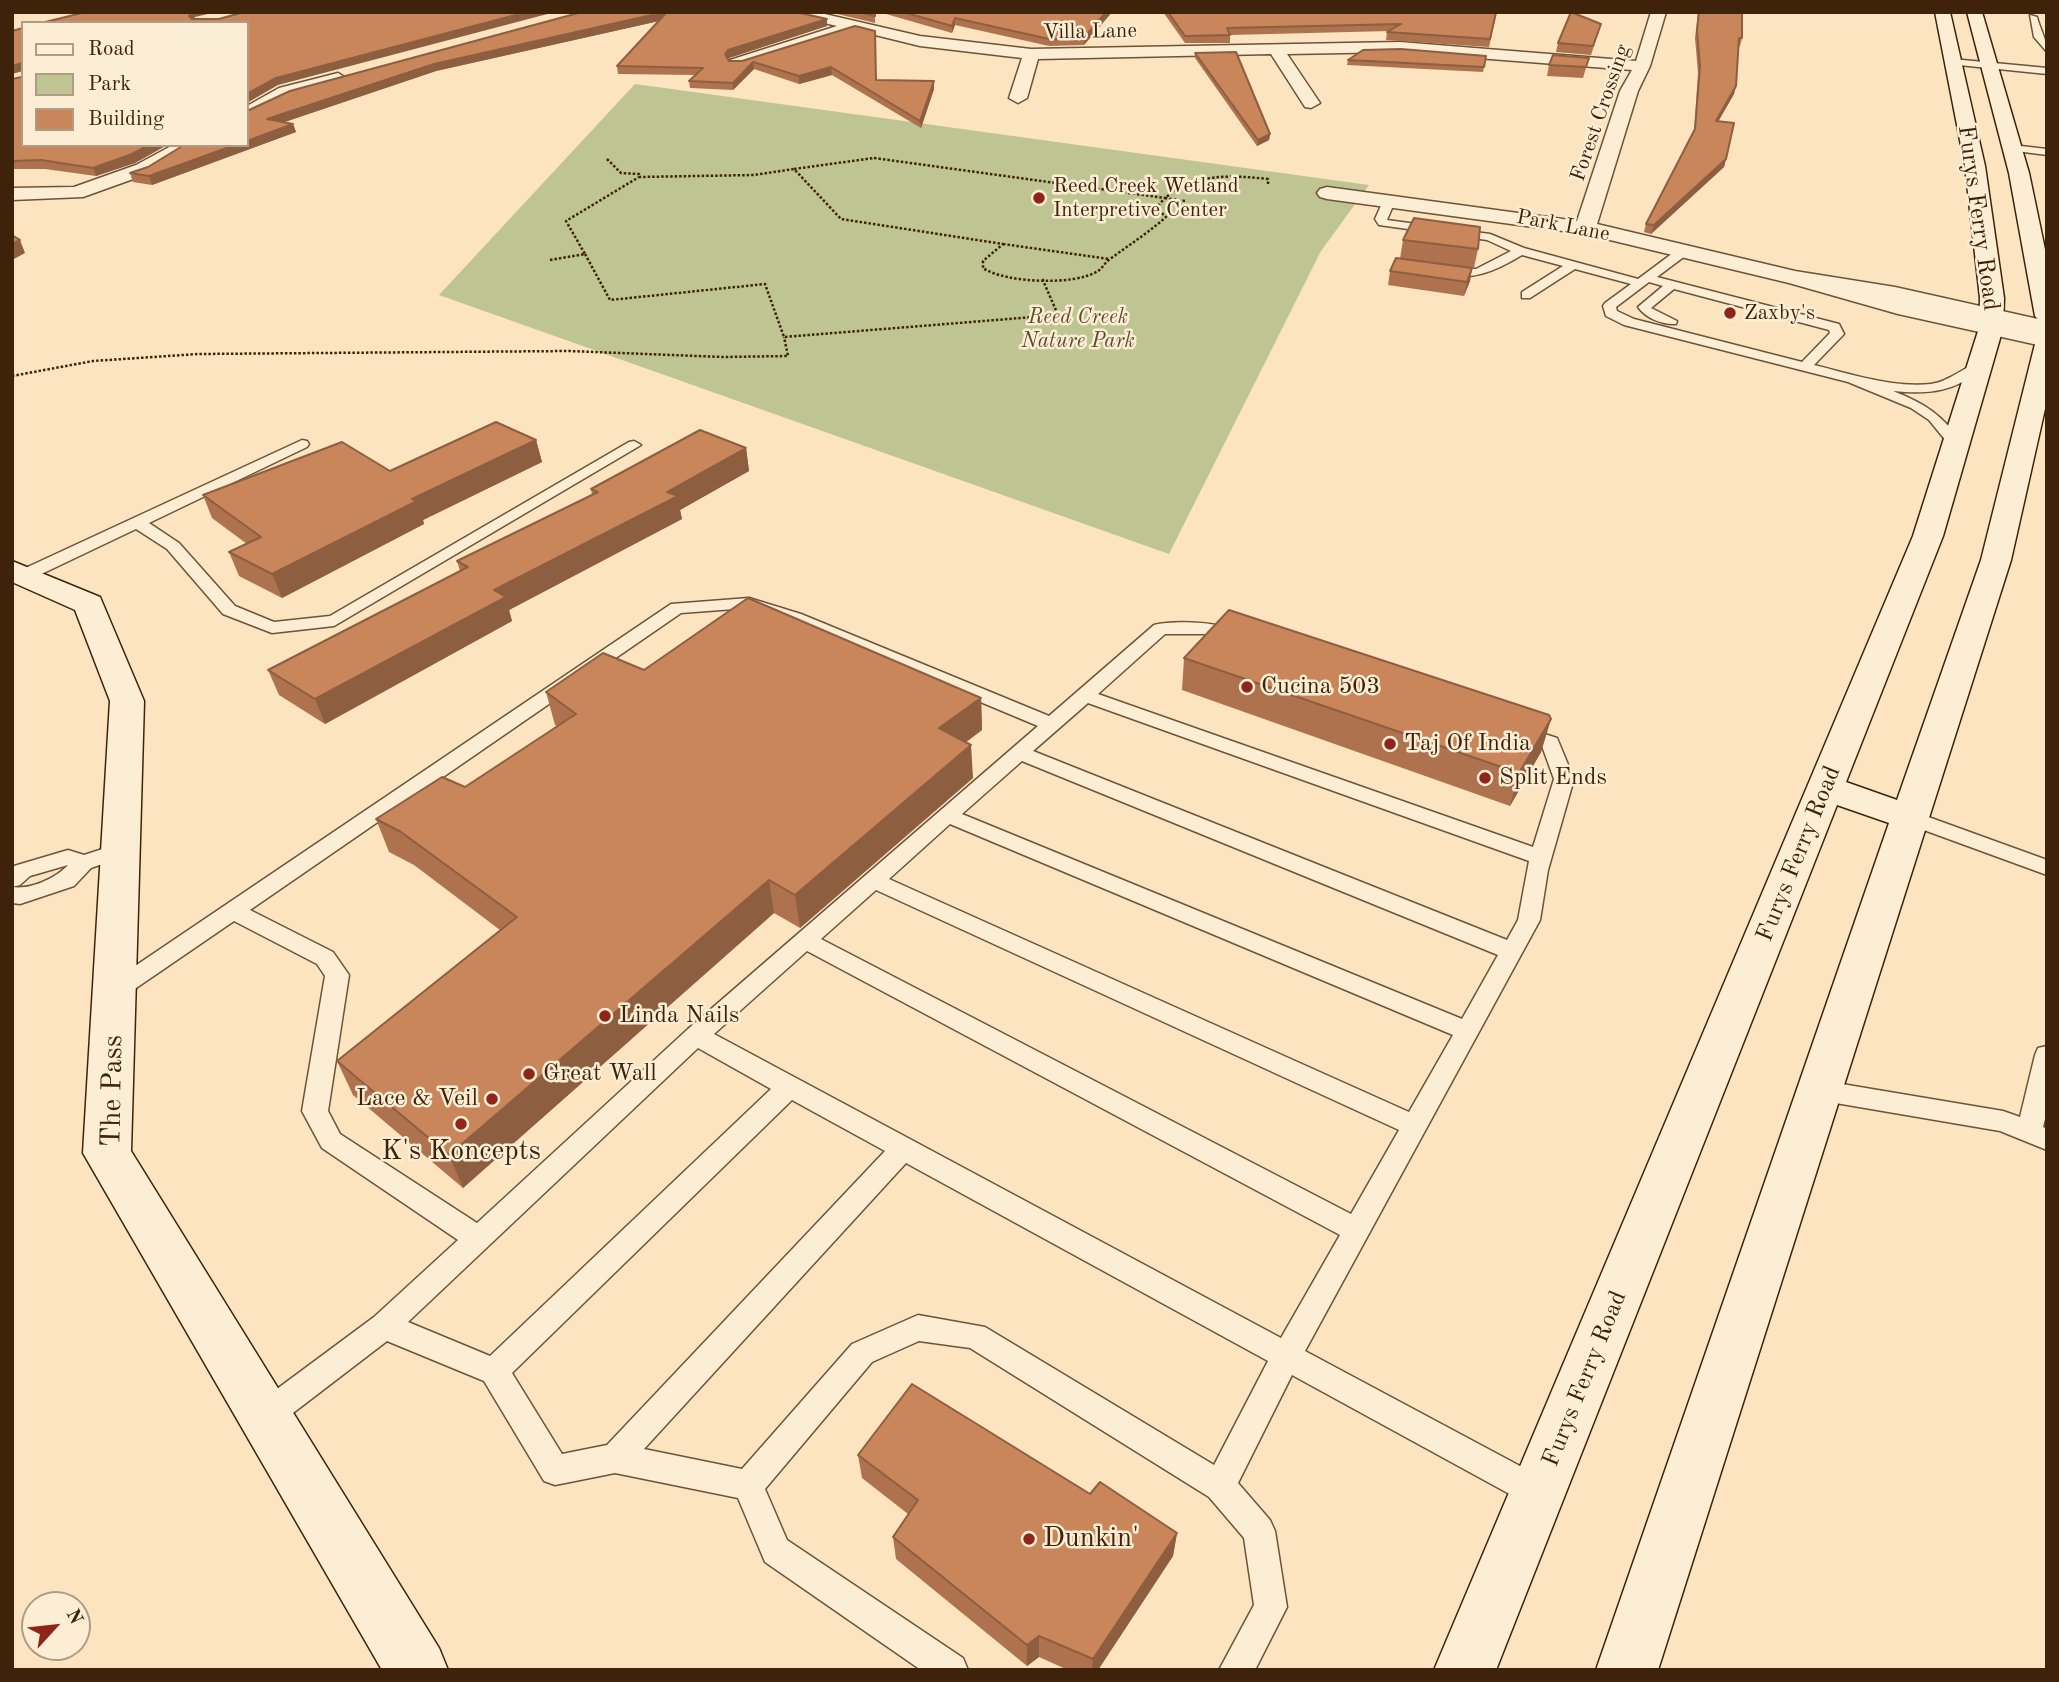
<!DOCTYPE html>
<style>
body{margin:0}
#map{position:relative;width:2059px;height:1682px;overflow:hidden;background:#fbe4bf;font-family:"Old Standard TT",serif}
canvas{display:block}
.frame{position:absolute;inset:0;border:14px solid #3e230a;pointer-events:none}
.legend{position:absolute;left:21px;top:21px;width:228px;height:126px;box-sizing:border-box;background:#fcedd5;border:2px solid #b09c84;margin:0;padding:9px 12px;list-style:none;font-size:21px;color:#3e230a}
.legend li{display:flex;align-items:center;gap:14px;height:35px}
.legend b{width:35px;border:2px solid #b09c84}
.north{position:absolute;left:21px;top:1591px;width:70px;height:70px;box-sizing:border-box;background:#fcedd5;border:2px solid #b09c84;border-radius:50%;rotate:63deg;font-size:19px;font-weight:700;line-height:28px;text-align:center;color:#3e230a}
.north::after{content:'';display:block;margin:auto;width:24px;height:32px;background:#8f2418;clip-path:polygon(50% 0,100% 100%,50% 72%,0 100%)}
</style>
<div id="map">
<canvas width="2059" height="1682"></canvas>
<div class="frame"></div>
<ul class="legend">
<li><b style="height:9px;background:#fcedd5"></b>Road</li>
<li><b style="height:19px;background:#bec492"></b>Park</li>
<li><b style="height:19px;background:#ca865b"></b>Building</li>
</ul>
<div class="north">N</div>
</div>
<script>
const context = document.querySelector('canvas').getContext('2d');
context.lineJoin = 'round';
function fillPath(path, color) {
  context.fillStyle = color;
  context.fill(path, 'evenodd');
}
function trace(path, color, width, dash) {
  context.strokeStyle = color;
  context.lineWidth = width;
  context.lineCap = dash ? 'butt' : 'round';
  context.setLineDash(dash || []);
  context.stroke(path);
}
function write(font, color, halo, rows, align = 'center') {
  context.font = font + ' "Old Standard TT",serif';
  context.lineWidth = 5;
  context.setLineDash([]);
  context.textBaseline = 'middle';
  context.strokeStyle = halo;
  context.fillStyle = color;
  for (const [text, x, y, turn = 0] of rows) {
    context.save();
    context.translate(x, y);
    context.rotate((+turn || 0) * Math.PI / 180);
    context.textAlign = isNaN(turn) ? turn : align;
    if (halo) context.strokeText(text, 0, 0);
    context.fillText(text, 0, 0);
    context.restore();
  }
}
fillPath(new Path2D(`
 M635,84L1369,185L1321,251L1169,554L439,295Z`), '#bec492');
const lane = new Path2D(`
 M2030,15L2037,17C2040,29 2047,40 2047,52L2034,37Z
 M1952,59L2047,68V74L1949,64L1948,62Z
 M2012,145L2047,149V155L2008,150V146Z
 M1389,198L1395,201L1387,220L1490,234L1524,248L1638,279L1677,250H1685V256L1657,277L1839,324L1844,334L1814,365C1851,374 1892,388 1931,384C1951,382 1972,360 1985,362V368C1954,391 1932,395 1893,391C1926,404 1942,415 1963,444L1956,448L1951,447L1929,420L1911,408L1848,382L1624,325L1606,316L1603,306L1605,303L1631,284L1575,269L1530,298H1522V292L1563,266L1522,255C1496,271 1472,281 1441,275V269L1445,268L1476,269L1511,251L1487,240L1379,225L1375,219L1383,201ZM1649,282L1663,286L1638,307C1646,318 1662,325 1676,324L1677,321L1651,308L1674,289L1829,330L1830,333L1802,362L1634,319L1617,311L1616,307Z
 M302,440L307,441L309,444L307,447L149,523L179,543L235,606L274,622L330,616L629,442L634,441L641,445L334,626L272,633L223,614L167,549L136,529L31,579L25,580L17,575L19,571Z
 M749,598L801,614L1049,716L1154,625C1175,620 1232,621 1247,638L1238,643L1211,634H1165L1098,694L1533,847L1554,779L1542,746L1510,735L1507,731L1517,725L1557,738L1574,779L1548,870L1540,920L1305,1351L1548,1481L1553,1492L1548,1503L1537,1507L1526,1503L1292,1375L1238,1483L1270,1520L1275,1531L1287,1607L1255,1670H1219L1254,1605L1244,1538L1209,1497L970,1348L919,1341L872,1362L765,1489L787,1540L963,1658L968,1670H921L765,1562L738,1498L615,1473L555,1485L544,1481L484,1381L387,1341L276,1426L265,1430L254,1426L250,1416L254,1406L374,1317L458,1240L322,1148L302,1111L325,976L317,964L234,921L123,997L115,1000L107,997L103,991L107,985L671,604ZM748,608L789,622L1038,726L688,1029L477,1223L340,1134L328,1111L349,975L333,952L250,910L681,613ZM1088,703L1529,861L1518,920L1507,940L1033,751ZM1022,761L1498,955L1462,1019L962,814ZM950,824L1453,1035L1409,1112L889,879ZM876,890L1399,1130L1351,1214L821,939ZM807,951L1340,1235L1281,1338L714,1034ZM698,1048L771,1089L490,1356L408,1322ZM792,1100L885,1151L607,1445L562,1454L512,1373ZM906,1163L1268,1361L1214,1465L985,1327L918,1315L852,1344L742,1469L644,1449Z
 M1909,810L2047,860V875L1902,822L1899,817L1902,812Z
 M121,843L128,845L132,850L128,855L91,868L74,886L20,904L12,903V887C31,890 56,878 68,865L30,876L20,885L12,887L14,866L68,850L84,855Z
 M2047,1046V1111L2043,1127L2047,1129V1150L2000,1131L1818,1100L1809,1097L1806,1090L1809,1083L1818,1080L2003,1111L2020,1117L2035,1055L2038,1048Z`);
const street = new Path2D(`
 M788,12H816L920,36L1031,49L1400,42L1636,61L1651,12H1666L1650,66L1638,91L1597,224L1795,271L1895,287L2047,321V347L1898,314L1789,283L1585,234L1327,199L1320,197L1317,193L1320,189L1327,187L1577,221L1620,91L1632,70L1400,52L1287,54L1320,103L1311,108L1305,107L1271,54L1038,59L1027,98L1018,103L1009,98L1022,58L920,46L855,30L742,66H730L728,63L730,60L837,26L790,15Z
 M338,73L346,78L344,82L291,96L247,118V106L279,88Z
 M173,145H196L150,173L83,197L12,200V188L74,187L136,165Z`);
const secondary = new Path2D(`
 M1935,12H1950L1985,166L2004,298L2003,328L1943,536L1846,782L1897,800L1981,560L2035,344L2038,339L2047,337V400L2011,560L1658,1670H1596L1889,823L1837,805L1496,1670H1434L1913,536L1979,328L1980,298L1965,166Z
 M1967,12H1982L2029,173L2047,259V323L2039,321L2035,316L2009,173Z
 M12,561L100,597L144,701L131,1151L439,1648L448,1670H382L83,1153L110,701L75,610L12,582Z`);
trace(lane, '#6d5337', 3);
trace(street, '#6d5337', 3);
trace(secondary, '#3e230a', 3);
trace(new Path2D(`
 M874,158L1165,198L1156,208L1166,217C1148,233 1129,245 1110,259C1105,262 1103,268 1098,271C1075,286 1005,283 983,268V261L1003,244L841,219L794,169Z
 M607,159L621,173L639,174V177L754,175L794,169
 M1185,201L1165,198C1196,173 1230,175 1268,179V185
 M1003,244L1109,259
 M585,254L610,300L765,284L784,337L1058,315L1042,278
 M550,260L585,254L566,221L639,177
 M12,376L93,361L198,354L569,351L723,357L788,356L784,337`), '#3e230a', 2.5, [2.5, 2]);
fillPath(lane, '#fcedd5');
fillPath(street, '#fcedd5');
fillPath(secondary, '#fcedd5');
fillPath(new Path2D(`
 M582,12L827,19V26L729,58L728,59L729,61H742L855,26L876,80L934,89L921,128L832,75L799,84L754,69L733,90L690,88L689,81L695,75L618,74L617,66L659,21L436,71L284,122L293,124L296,132L152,185L133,182L130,173L148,167L247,111Z
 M829,12H875V23Z
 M879,12H1112L1084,45L1049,46L955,25L952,33Z
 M1163,12H1497L1489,47L1386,40L1387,32L1390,31L1230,35V43H1185Z
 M1698,12H1742V38L1740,46L1738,45L1734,94L1718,121L1726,159L1724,167L1651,234L1644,232L1646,224L1694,132L1698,73L1695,38Z
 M1601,24L1591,55L1556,52L1558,43Z
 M23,28V145H167L135,163L96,176L45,169H12V79L22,77Z
 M1195,53L1270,134L1269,140L1257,146L1195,58Z
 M1486,56L1483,72L1347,65L1348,60Z
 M1589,58L1583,78L1547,76L1549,65Z
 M1403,240L1478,249L1474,268H1472L1470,281L1464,296L1388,285L1390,271L1400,259Z
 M536,440L542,462L423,520L424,524L282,598L239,576L229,552L247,544L212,518L203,495L390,471Z
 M746,448L749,471L680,510L682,519L509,610L512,621L325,724L279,695L268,670L460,571L457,561L592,495L591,489Z
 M1184,658L1551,719L1541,752L1510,806L1182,690Z
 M644,670L981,698L982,730L966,742L973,778L800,928L774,913L463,1188L353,1095L337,1061L500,930L414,865L389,852L376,819L465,787L557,726L555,725L546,692Z
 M858,1455L1090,1494L1177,1533L1173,1556L1098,1670H1068L1039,1657L1027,1666L896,1559L893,1537L908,1514L862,1478Z`), '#ae734e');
fillPath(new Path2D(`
 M192,12H216L195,17L192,23L189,16Z
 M527,12H555L278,85L247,103V94L276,78Z
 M665,12H667L668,19L436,71L270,127L267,119L434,64Z
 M1106,12H1112L1084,45V38Z
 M955,18V25L952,33V26Z
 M827,19V26L729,58L726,62L725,54L728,50Z
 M753,62L754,69L733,90V83Z
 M22,63L23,71L12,74V66Z
 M831,67L832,75L799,84V76Z
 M934,81V89L921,128L920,121Z
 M1736,86L1734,94L1714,129L1716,121Z
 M293,124L296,132L152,185L149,176L235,145H247V141Z
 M1270,134L1269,140L1257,146L1258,140Z
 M149,145H167L135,163L96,176L93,168Z
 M1726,159L1724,167L1651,234L1654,225Z
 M20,240L25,253L12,260V244Z
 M1472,268L1470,281L1464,296L1467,282Z
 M536,440L542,462L423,520L424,524L282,598L272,574L412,499Z
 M746,448L749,471L680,510L682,519L509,610L512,621L325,724L315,699L494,590Z
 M981,698L982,730L941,761L939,728Z
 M1551,719L1541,752L1510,806L1519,773Z
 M971,745L973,778L800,928L795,895Z
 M769,880L774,913L463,1188L449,1155Z
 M1177,1533L1173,1556L1098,1670H1092L1093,1659Z
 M1039,1636V1657L1027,1666V1645Z`), '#8d5e40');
const building = new Path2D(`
 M86,12H192L189,16L192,19H219L244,12H527L276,78L247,94V23H41Z
 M582,12H665L434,64L267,119L293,124L247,141V111L290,91Z
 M667,12H796L827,19L728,50L725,54L729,61H742L855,26L875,31L876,80L934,81L920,121L831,67L799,76L753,62L733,83L689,81L703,68L617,66Z
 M858,12H875V16Z
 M903,12H1106L1084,38L1049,39L955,18L952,26Z
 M1168,12H1496L1490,39L1387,32L1401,24L1227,28L1230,35L1185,36Z
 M1571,12L1601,24L1593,46L1558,43Z
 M1699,12H1742V38H1739L1736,86L1716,121L1734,123L1726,159L1654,225L1646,224L1695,129L1700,66L1697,31Z
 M23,28V145H149L132,154L93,168L41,160L12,161V79L22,77V63L12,66V31Z
 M1401,49L1486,56L1484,67L1348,60L1363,50Z
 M1236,52L1270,134L1258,140L1195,53Z
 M1553,55L1589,58L1586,67L1549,65Z
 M184,145H235L149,176L130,173L148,167Z
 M1414,218L1480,227L1478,249L1403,240Z
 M12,235L20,240L12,244Z
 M1396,258L1472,268L1467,282L1390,271Z
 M496,422L536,440L412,499L417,501L272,574L229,552L261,537L203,495L342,442L390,471Z
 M700,430L746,448L667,492L678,496L494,590L506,597L315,699L268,670L468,567L457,561L598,492L591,489Z
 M748,598L981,698L939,728L971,745L795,895L769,880L449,1155L337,1061L517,917L401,832L376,819L442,777L465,787L576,714L546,692L603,653L644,670Z
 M1229,610L1549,715L1551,719L1519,773L1184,658Z
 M912,1384L1090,1494L1100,1482L1177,1533L1093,1659L1039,1636L1027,1645L893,1537L918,1500L858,1455Z`);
fillPath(building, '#ca865b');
trace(building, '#8d5e40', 2);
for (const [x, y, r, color] of [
 [1039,198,7,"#8f2418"],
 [1730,313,7,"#8f2418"],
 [1247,687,7,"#8f2418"],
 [1390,744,7,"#8f2418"],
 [1485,778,7,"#8f2418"],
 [605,1016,7,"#8f2418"],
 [529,1074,7,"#8f2418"],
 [492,1099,7,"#8f2418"],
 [461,1124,7,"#8f2418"],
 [1029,1539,7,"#8f2418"]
]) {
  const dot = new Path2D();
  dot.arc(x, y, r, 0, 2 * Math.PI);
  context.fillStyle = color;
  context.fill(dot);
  trace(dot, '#fcedd5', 2.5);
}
write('21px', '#3e230a', '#fcedd5', [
 ["Villa Lane",1090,32,-1],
 ["Forest Crossing",1601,113,-71],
 ["Park Lane",1563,226,11]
]);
write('21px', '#3e230a', '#fcedd5', [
 ["Reed Creek Wetland",1053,186],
 ["Interpretive Center",1053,210],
 ["Zaxby's",1744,313]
], 'left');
write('italic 21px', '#5e4b2c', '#fcedd5', [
 ["Reed Creek",1078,317],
 ["Nature Park",1078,341]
]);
write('24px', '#3e230a', '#fcedd5', [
 ["Furys Ferry Road",1978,218,82],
 ["Furys Ferry Road",1799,854,-68],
 ["Furys Ferry Road",1585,1379,-68]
]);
write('24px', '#3e230a', '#fcedd5', [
 ["Cucina 503",1261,687],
 ["Taj Of India",1404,744],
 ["Split Ends",1499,778],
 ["Linda Nails",619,1016],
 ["Great Wall",543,1074],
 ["Lace & Veil",478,1099,"right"]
], 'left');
write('28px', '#3e230a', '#fcedd5', [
 ["The Pass",113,1091,-89]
]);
write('28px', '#3e230a', '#fcedd5', [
 ["K's Koncepts",461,1152],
 ["Dunkin'",1043,1539,"left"]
]);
</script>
